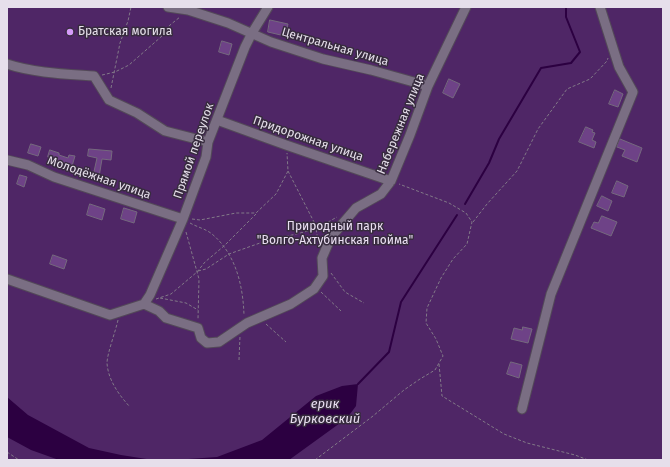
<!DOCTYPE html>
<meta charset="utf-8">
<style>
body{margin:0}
#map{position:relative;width:670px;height:467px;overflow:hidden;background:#372c3e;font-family:"Fira Sans",sans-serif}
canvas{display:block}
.frame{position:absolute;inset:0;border:8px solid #e6dfeb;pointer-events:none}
</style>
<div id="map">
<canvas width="670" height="467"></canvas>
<div class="frame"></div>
</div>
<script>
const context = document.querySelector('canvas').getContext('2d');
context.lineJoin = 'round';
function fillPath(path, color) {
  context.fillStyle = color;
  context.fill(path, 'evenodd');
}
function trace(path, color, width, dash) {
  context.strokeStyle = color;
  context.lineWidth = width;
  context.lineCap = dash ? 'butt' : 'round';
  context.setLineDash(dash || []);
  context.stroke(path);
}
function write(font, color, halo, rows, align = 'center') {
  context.font = font + ' "Fira Sans",sans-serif';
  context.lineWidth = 3;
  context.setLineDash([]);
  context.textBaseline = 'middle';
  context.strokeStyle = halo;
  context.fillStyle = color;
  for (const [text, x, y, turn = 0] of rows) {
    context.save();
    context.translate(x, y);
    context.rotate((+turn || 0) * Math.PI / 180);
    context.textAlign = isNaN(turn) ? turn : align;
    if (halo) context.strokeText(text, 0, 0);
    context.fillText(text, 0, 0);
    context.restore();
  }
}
fillPath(new Path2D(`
 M7,7H663V460H7Z`), '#4f2666');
fillPath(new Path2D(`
 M358,384L356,406L347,418L289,460H174L217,457L262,440L316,396L342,386Z
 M7,397L28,415L89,448L121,455L153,460H59L31,450L7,437Z`), '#2c0041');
trace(new Path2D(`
 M465,204L489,163L499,139L541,68L571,63L580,52L566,17V7
 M358,384L389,352L401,302L457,215`), '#2c0041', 2);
const building = new Path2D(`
 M270,20L288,24L285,36L268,32Z
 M222,41L232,44L229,55L219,52Z
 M449,79L460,84L453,98L443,93Z
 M615,90L623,94L618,107L609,104Z
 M586,127L593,130L592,132L595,133L592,140L596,142L594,148L579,142Z
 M620,139L642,148L637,162L622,156L625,150L617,147Z
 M31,144L41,147L38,156L28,153Z
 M89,149L112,151L111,160L102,159L99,177L93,176L97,158L88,156Z
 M50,150L59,153V155L68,158L69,155L75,156L72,166L50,161L51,158L48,157Z
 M20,175L27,177L24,187L17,184Z
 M617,181L628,186L624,197L612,193Z
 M602,196L612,201L608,211L597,206Z
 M90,204L105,209L102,220L87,215Z
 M124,208L137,212L134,223L121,219Z
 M602,216L617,222L611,236L591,228L594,222L598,223Z
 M53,255L67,260L64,269L50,264Z
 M523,327L532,329L528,343L511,339L514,328L522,330Z
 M511,362L522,365L519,378L507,374Z`);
fillPath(building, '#6e4287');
trace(building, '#75697e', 1);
const minor = new Path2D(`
 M168,7L188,10L228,23L271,42L323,59L371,70L428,86
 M7,64C34,73 66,74 94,76L109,100L137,113L165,131L208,142
 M217,120L286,145L391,181
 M7,160L28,165L54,177L183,219
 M7,279L110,315L144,304L159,311L166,318L198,328L201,338L207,343L219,342L247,323L291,304L314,289L323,276L322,258L331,237L356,208L381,194L391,181L410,135L428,86L466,7
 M144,304L150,295L183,219L206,157L208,142L245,47L252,33L268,7
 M522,409L551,294L633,92L619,67L600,7`);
trace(minor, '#534958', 11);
trace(new Path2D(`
 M102,75L115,72L129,65L162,36L170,25L180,17
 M111,88L120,43L128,21L131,7
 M288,171L315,224L319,245
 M192,219L200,220L236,213H256L276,194L288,171L287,153
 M473,222L487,204L517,171L538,129L567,89L590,79L607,61L608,58
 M190,223C197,227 206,229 212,234C236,254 243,286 244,315
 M186,232L199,279L198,319
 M198,271L206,269L229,254L260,243L316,229L337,217
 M331,273L345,292L364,303
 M321,292L341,311
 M160,298L186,303L198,310
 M156,299L171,294L197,272L205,262L224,246L256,214
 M118,320C116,330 107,354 107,363C108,380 119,395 130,407
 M266,324L286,342
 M239,360L240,336
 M439,364L442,396L504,434L527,443L575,455L588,460
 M7,452L19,460
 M315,460L373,416L404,390L420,379L435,370L443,356L436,339L426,323L427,308L441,278L453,259L467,244L472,222L466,213L449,203L399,184`), '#827988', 1, [3, 2]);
trace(minor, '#7a6e83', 9);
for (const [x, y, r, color] of [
 [70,32,4,"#d69bfa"]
]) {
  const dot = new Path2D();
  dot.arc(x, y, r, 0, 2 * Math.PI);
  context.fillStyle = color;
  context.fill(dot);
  trace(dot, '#372c3e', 1.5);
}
write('12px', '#e6dfeb', '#372c3e', [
 ["Братская могила",78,32]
], 'left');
write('12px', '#e6dfeb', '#372c3e', [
 ["Центральная улица",335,47,16],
 ["Набережная улица",401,124,-68],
 ["Придорожная улица",308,139,19],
 ["Прямой переулок",194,151,-71],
 ["Молодёжная улица",99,178,19]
]);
write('12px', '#ebdff3', '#372c3e', [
 ["Природный парк",335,227],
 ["\"Волго-Ахтубинская пойма\"",335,241]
]);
write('italic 13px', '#e9def1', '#372c3e', [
 ["ерик",325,404],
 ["Бурковский",325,419]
]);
</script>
